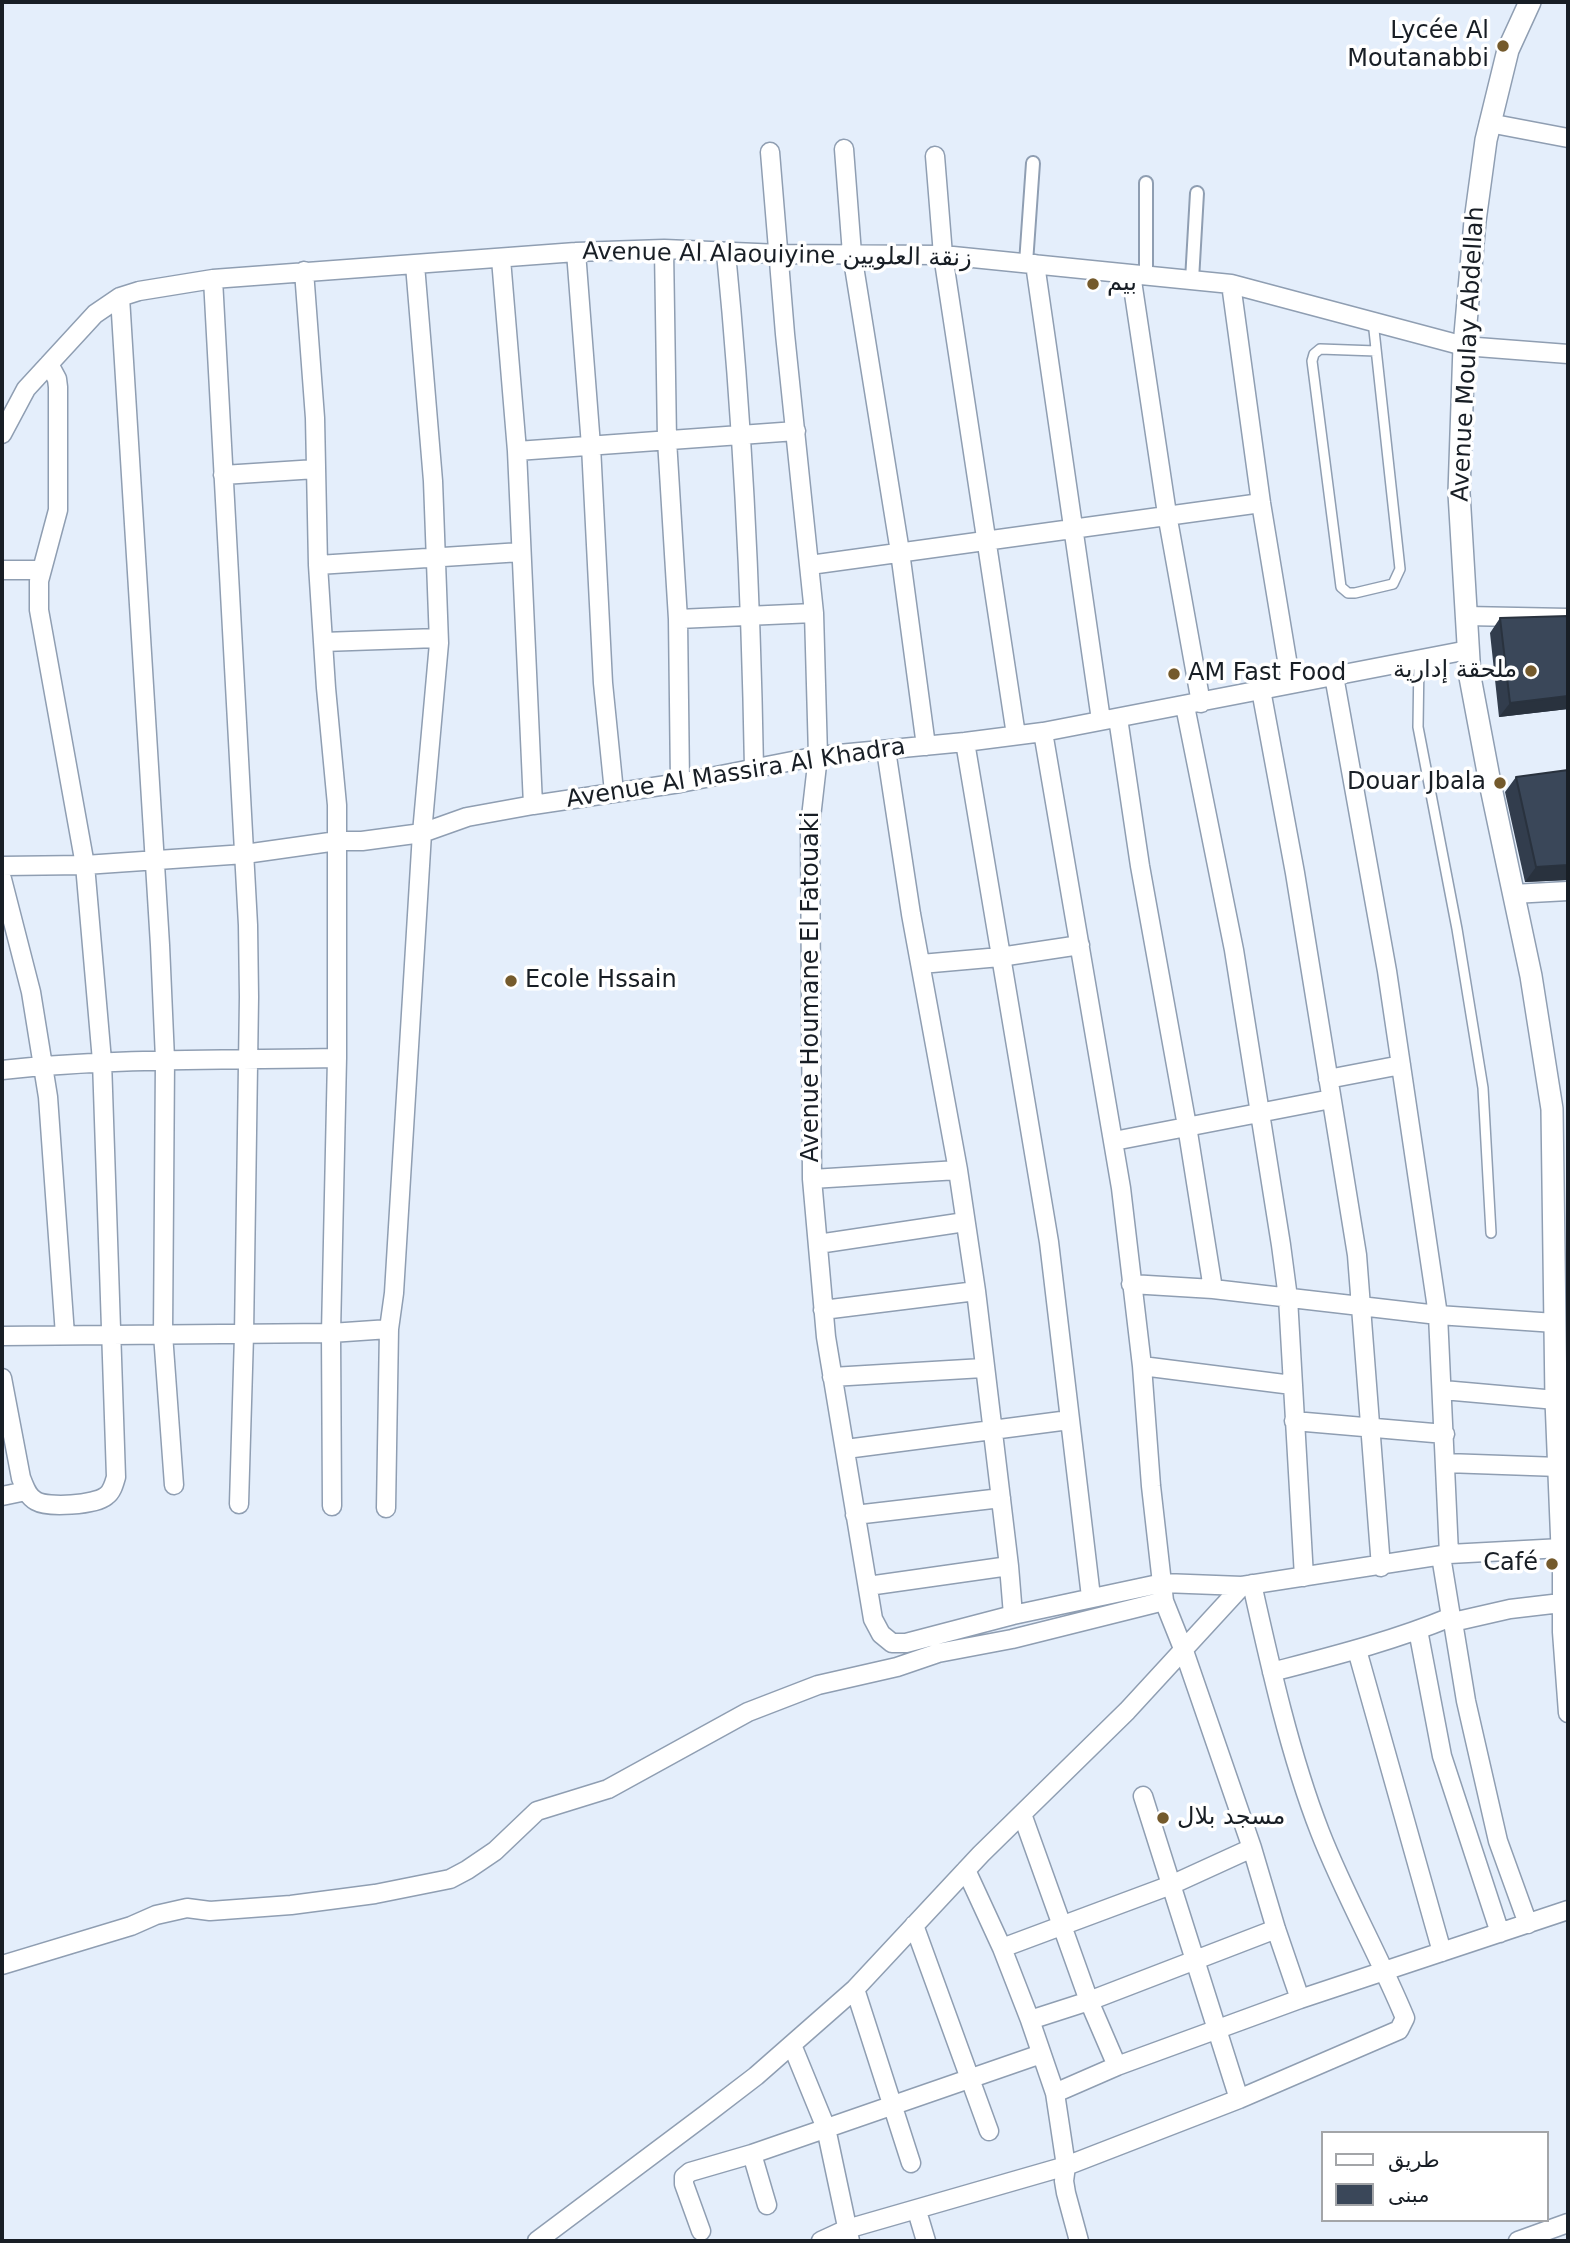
<!DOCTYPE html>
<meta charset="utf-8">
<style>
body{margin:0}
#map{position:relative;width:1570px;height:2243px;overflow:hidden;background:#e4eefb;font-family:"DejaVu Sans","Noto Sans Arabic",sans-serif}
canvas{display:block}
.frame{position:absolute;inset:0;border:4px solid #181e25;pointer-events:none}
.legend{position:absolute;left:1321px;top:2131px;width:228px;height:91px;box-sizing:border-box;background:#fff;border:2px solid #a3a5a8;margin:0;padding:9px 12px;list-style:none;font-size:21px;color:#181e25}
.legend li{display:flex;align-items:center;gap:14px;height:35px}
.legend b{width:35px;border:2px solid #a3a5a8}
</style>
<div id="map">
<canvas width="1570" height="2243"></canvas>
<div class="frame"></div>
<ul class="legend">
<li><b style="height:9px;background:#fff"></b>طريق</li>
<li><b style="height:19px;background:#3a4759"></b>مبنى</li>
</ul>
</div>
<script>
const context = document.querySelector('canvas').getContext('2d');
context.lineJoin = 'round';
function trace(path, color, width, dash) {
  context.strokeStyle = color;
  context.lineWidth = width;
  context.lineCap = dash ? 'butt' : 'round';
  context.setLineDash(dash || []);
  context.stroke(path);
}
function fillPath(path, color) {
  context.fillStyle = color;
  context.fill(path, 'evenodd');
}
function write(font, color, halo, rows, align = 'center') {
  context.font = font + ' "DejaVu Sans","Noto Sans Arabic",sans-serif';
  context.lineWidth = 7;
  context.setLineDash([]);
  context.textBaseline = 'middle';
  context.strokeStyle = halo;
  context.fillStyle = color;
  for (const [text, x, y, turn = 0] of rows) {
    context.save();
    context.translate(x, y);
    context.rotate((+turn || 0) * Math.PI / 180);
    context.textAlign = isNaN(turn) ? turn : align;
    if (halo) context.strokeText(text, 0, 0);
    context.fillText(text, 0, 0);
    context.restore();
  }
}
const service = new Path2D(`
 M1373,321L1400,569L1393,584L1355,593H1348L1341,587L1312,361L1314,354L1320,349L1376,351
 M1419,659L1418,727L1457,929L1483,1088L1491,1233`);
const pedestrian = new Path2D(`
 M1026,263L1033,163
 M1146,275V183
 M1192,280L1197,193`);
const minor = new Path2D(`
 M1489,123L1568,138
 M844,149L852,254L900,552L926,746
 M770,152L785,334L814,613L818,756L810,826L812,1179L826,1337L873,1619L881,1634L892,1643H906L1013,1615L1163,1583L1242,1586L1449,1554L1562,1548V1632L1568,1713
 M935,156L943,255L1016,735
 M664,249L667,440L678,619L680,783
 M576,252L591,446L603,683L614,792
 M726,253C743,424 751,596 754,768
 M501,259L517,451L533,805
 M1035,264L1101,720
 M304,271L315,418L318,565L326,688L337,805V1058L331,1333L332,1506
 M1131,274L1167,514L1201,703
 M213,279L248,925L249,997L244,1335L239,1504
 M1231,284L1261,503L1291,684
 M120,297L160,945L165,1059L163,1334L174,1485
 M2,434L26,389L95,314L120,297L139,291L213,279L576,252L664,249L780,254L943,255L1131,274L1231,284L1464,346L1568,354
 M517,451L796,431
 M223,475L316,469
 M318,565L521,552
 M810,565L1261,503
 M2,570H41
 M1466,616L1568,618
 M678,619L814,613
 M323,642L438,638
 M1334,676L1387,971L1438,1315L1449,1554
 M1261,690L1295,873L1357,1255L1381,1567
 M1185,706L1234,950L1281,1245L1288,1298L1304,1577
 M1118,718L1140,866L1187,1126L1213,1289
 M1043,732L1121,1188L1142,1366L1151,1486L1164,1601L1184,1651L1252,1848L1276,1929L1300,1999
 M965,742L1049,1242L1091,1597
 M886,750L911,914L958,1170L976,1291L1009,1566L1013,1615
 M2,866L85,865L245,854L337,841H362L422,833L467,817L533,805L680,783L818,756L965,742L1043,732L1468,650
 M2,879L31,992L48,1097L65,1335
 M1513,894L1568,891
 M921,964L1000,957L1080,945
 M2,1070C114,1058 225,1060 337,1058
 M1328,1079L1401,1065
 M1114,1141L1331,1099
 M812,1179L958,1170
 M818,1244L965,1222
 M1131,1284L1213,1289L1438,1315L1555,1323
 M823,1310L976,1291
 M2,1336L331,1333L389,1329L394,1293L422,833L439,643L433,481L415,265
 M1142,1366L1292,1385
 M832,1377L983,1368
 M2,1378L21,1478C25,1487 27,1496 36,1501C48,1508 95,1505 106,1496C112,1492 114,1484 116,1477L102,1061L85,865L39,610V581L58,510V387L57,379L49,364
 M1443,1390L1556,1400
 M1294,1421L1445,1434
 M846,1449L1069,1420
 M1446,1463L1559,1467
 M2,1496L26,1491
 M386,1508L389,1329
 M855,1515L1001,1498
 M1441,1556L1451,1617
 M868,1586L1009,1566
 M1453,1622L1466,1701L1498,1841L1528,1924
 M1418,1630L1442,1756L1500,1933
 M1357,1650L1442,1952
 M1272,1672C1333,1656 1393,1641 1451,1617L1453,1622L1510,1609L1561,1603
 M1143,1796L1239,2099
 M1022,1814L1089,2001L1117,2066
 M966,1870L1002,1948L1030,2020L1055,2093L1066,2166L1064,2181L1066,2193L1079,2241
 M914,1925L989,2131
 M1002,1948L1171,1885L1252,1848
 M2,1965L131,1926L156,1915L187,1908L210,1911L291,1905L375,1894L450,1879L467,1870L495,1851L537,1811L608,1789L748,1712L818,1685L897,1667L938,1653L1012,1639L1164,1601
 M855,1989L911,2163
 M1030,2020L1089,2001L1276,1929
 M792,2045L826,2128L850,2241
 M1055,2093L1117,2066L1300,1999L1568,1910
 M752,2154L767,2205
 M917,2211L926,2241
 M701,2231L684,2184V2177L690,2172L752,2154L1041,2054
 M537,2241L709,2112L756,2076L855,1989L981,1854L1127,1711L1242,1586
 M821,2241L847,2229L1066,2166L1239,2099L1399,2030L1405,2018C1379,1955 1345,1896 1320,1832C1290,1755 1270,1665 1252,1584
 M1518,2241L1568,2223`);
const tertiary = new Path2D(`
 M1530,2L1508,50L1486,140L1475,221L1464,346L1459,493L1470,677L1490,783L1531,976L1552,1109L1556,1400L1562,1548H1568`);
trace(service, '#8f9eb2', 12);
trace(pedestrian, '#8f9eb2', 16);
trace(minor, '#8f9eb2', 21);
trace(tertiary, '#8f9eb2', 24);
trace(service, '#fff', 9);
trace(pedestrian, '#fff', 12);
trace(minor, '#fff', 18);
trace(tertiary, '#fff', 21);
fillPath(new Path2D(`
 M1568,616V709L1499,717L1490,633L1500,618Z
 M1568,770V880L1525,882L1505,792L1516,777Z`), '#323d4d');
fillPath(new Path2D(`
 M1568,696V709L1499,717L1510,703Z
 M1568,865L1567,880L1525,882L1536,867Z`), '#29323e');
const building = new Path2D(`
 M1568,616V696L1510,703L1500,618Z
 M1568,770V865L1536,867L1516,777Z`);
fillPath(building, '#3a4759');
trace(building, '#29323e', 2);
for (const [x, y, r, color] of [
 [1503,46,7,"#745a2c"],
 [1093,284,7,"#745a2c"],
 [1531,671,7,"#745a2c"],
 [1174,674,7,"#745a2c"],
 [1500,783,7,"#745a2c"],
 [511,981,7,"#745a2c"],
 [1552,1564,7,"#745a2c"],
 [1163,1818,7,"#745a2c"]
]) {
  const dot = new Path2D();
  dot.arc(x, y, r, 0, 2 * Math.PI);
  context.fillStyle = color;
  context.fill(dot);
  trace(dot, '#fff', 2.5);
}
write('24px', '#181e25', '#fff', [
 ["Lycée Al",1489,32],
 ["Moutanabbi",1489,60],
 ["بيم",1107,284,"left"],
 ["ملحقة إدارية",1517,671],
 ["AM Fast Food",1188,674,"left"],
 ["Douar Jbala",1486,783],
 ["Ecole Hssain",525,981,"left"],
 ["Café",1538,1564],
 ["مسجد بلال",1177,1818,"left"]
], 'right');
write('24px', '#181e25', '#fff', [
 ["Avenue Al Alaouiyine زنقة العلويين",777,256,1],
 ["Avenue Moulay Abdellah",1469,354,-87],
 ["Avenue Al Massira Al Khadra",736,774,-9],
 ["Avenue Houmane El Fatouaki",812,987,-90]
]);
</script>
